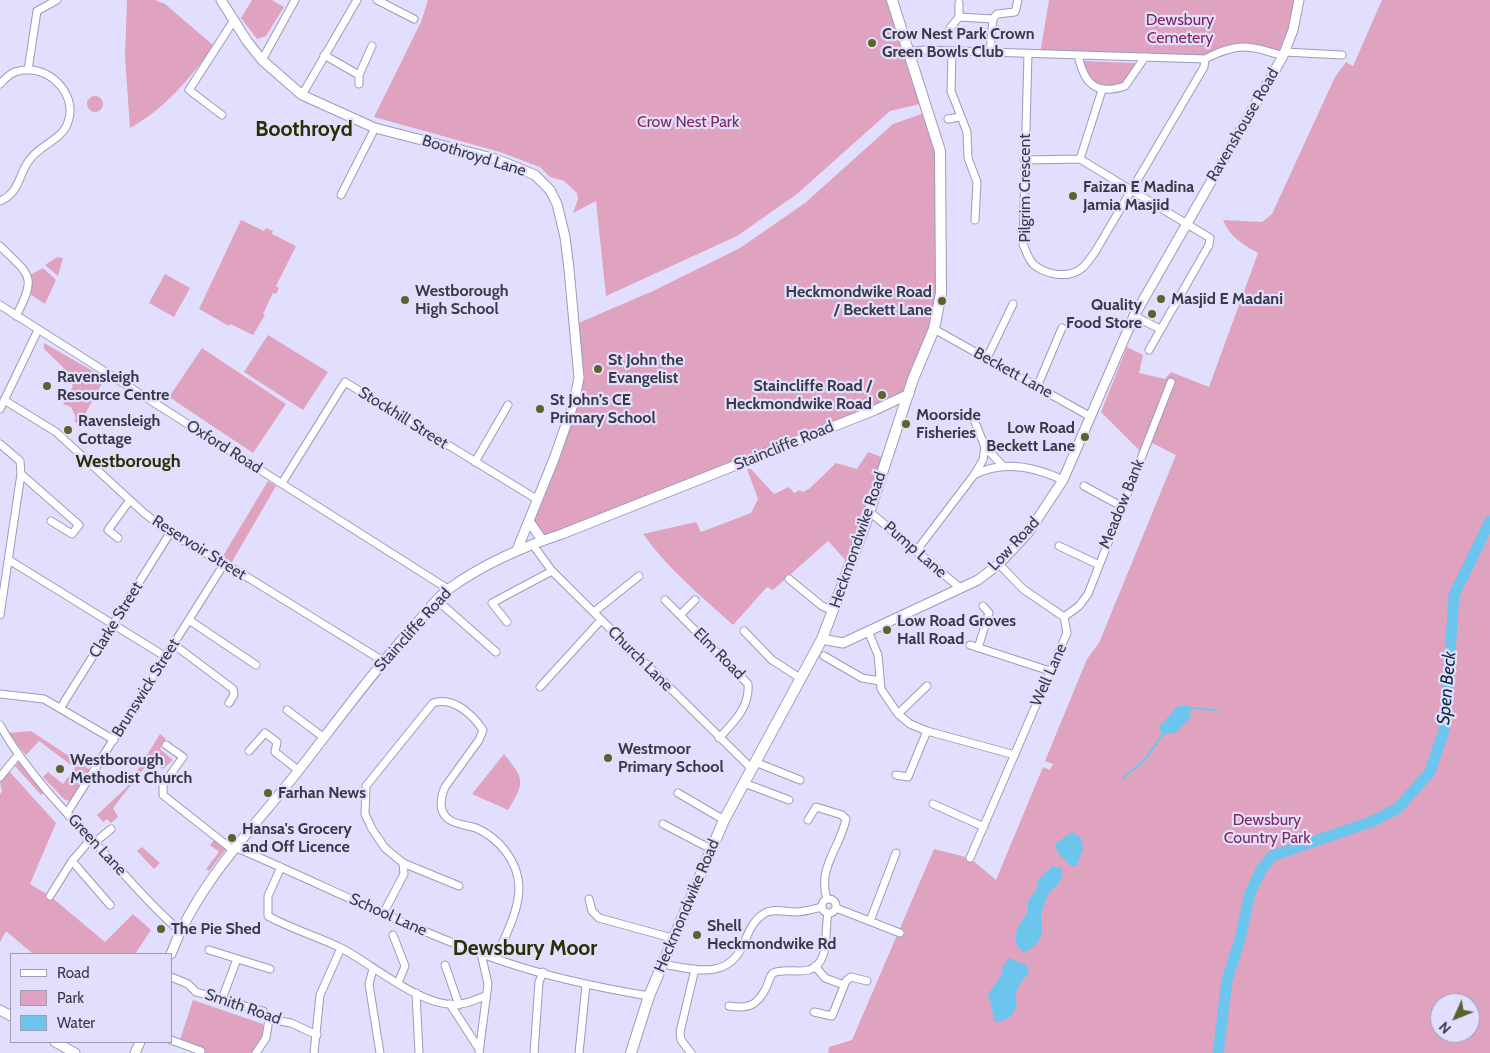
<!DOCTYPE html>
<style>
body{margin:0}
#map{position:relative;width:1490px;height:1053px;overflow:hidden;background:#e1dffd;font-family:Cabin,sans-serif}
canvas{display:block}
.legend{position:absolute;left:10px;top:953px;width:162px;height:90px;box-sizing:border-box;background:#e1dffd;border:1px solid #9e9db4;margin:0;padding:6px 9px;list-style:none;font-size:15px;color:#3a3947}
.legend li{display:flex;align-items:center;gap:10px;height:25px}
.legend b{width:25px;border:1px solid #9e9db4}
.north{position:absolute;left:1430px;top:993px;width:50px;height:50px;box-sizing:border-box;background:#e1dffd;border:1px solid #9e9db4;border-radius:50%;rotate:226deg;font-size:14px;font-weight:700;line-height:20px;text-align:center;color:#3a3947}
.north::after{content:'';display:block;margin:auto;width:18px;height:22px;background:#60602d;clip-path:polygon(50% 0,100% 100%,50% 72%,0 100%)}
</style>
<div id="map">
<canvas width="1490" height="1053"></canvas>
<ul class="legend">
<li><b style="height:6px;background:#fff"></b>Road</li>
<li><b style="height:14px;background:#dfa3c0"></b>Park</li>
<li><b style="height:14px;background:#6bc5ed"></b>Water</li>
</ul>
<div class="north">N</div>
</div>
<script>
const context = document.querySelector('canvas').getContext('2d');
context.lineJoin = 'round';
function fillPath(path, color) {
  context.fillStyle = color;
  context.fill(path, 'evenodd');
}
function trace(path, color, width, dash) {
  context.strokeStyle = color;
  context.lineWidth = width;
  context.lineCap = dash ? 'butt' : 'round';
  context.setLineDash(dash || []);
  context.stroke(path);
}
function write(font, color, halo, rows, align = 'center') {
  context.font = font + ' Cabin,sans-serif';
  context.lineWidth = 4.5;
  context.setLineDash([]);
  context.textBaseline = 'middle';
  context.strokeStyle = halo;
  context.fillStyle = color;
  for (const [text, x, y, turn = 0] of rows) {
    context.save();
    context.translate(x, y);
    context.rotate((+turn || 0) * Math.PI / 180);
    context.textAlign = isNaN(turn) ? turn : align;
    if (halo) context.strokeText(text, 0, 0);
    context.fillText(text, 0, 0);
    context.restore();
  }
}
fillPath(new Path2D(`
 M127,0H155L165,4L214,46C190,78 165,109 130,128L125,57Z
 M252,0H272L284,7L266,36L257,39L241,18Z
 M428,0H886L920,104L890,111L797,194L737,236L606,296L596,201L573,213L578,199L577,193L564,181L550,177L540,167L500,152L374,117L421,22Z
 M1049,0H1299L1284,52L1228,47L1205,59L1040,54Z
 M1382,0H1490V1053H828L829,1047L852,1040L934,849L970,858L996,880L1043,767L1050,770L1053,764L1045,761L1087,659L1099,643L1176,455L1146,440L1141,452L1101,412L1127,347L1143,355L1139,373L1165,379L1171,372L1209,387L1258,253C1242,244 1230,237 1223,220L1262,222L1272,214L1335,77L1346,62L1353,66ZM1440,1003H1470V1033H1440Z
 M1083,61L1136,63L1125,82L1106,88L1092,82Z
 M87 104a8 8 0 1 1 16 0a8 8 0 1 1-16 0Z
 M924,113L940,151L941,293L909,394L875,410L725,464L542,540L529,521L579,378L574,325L653,291L740,248L805,203L893,124Z
 M241,220L264,231L266,228L273,231L272,234L296,246L276,286L279,288L276,294L273,293L263,314L265,315L253,335L230,324L229,326L199,309Z
 M57,257L63,258L58,276L45,265Z
 M43,268L56,280L45,304L30,294V275Z
 M165,274L190,288L174,317L149,303Z
 M268,335L328,372L303,410L244,372Z
 M44,343L105,378L79,425L74,421L76,418L71,407L63,404L73,386L63,367L44,349Z
 M202,348L286,404L253,453L169,397Z
 M868,452L887,459L850,565L828,541L773,590L767,587L733,625C701,596 668,569 643,534L696,522L701,532L751,513L758,499L747,469H751L774,494L789,487L794,493L800,490L802,492L809,489L836,463L857,469Z
 M268,481L276,486L229,567L220,561Z
 M31,731L90,770L70,801L65,800L43,777L48,772L63,784L75,768L39,741L26,755L8,733Z
 M160,734L166,739L160,749L173,760L163,769L153,762H149L113,808L118,817L111,823L107,819L103,822L97,815L127,787Z
 M504,754C525,780 525,782 508,810L472,794Z
 M21,760L46,790L41,795L15,766Z
 M9,771L56,823L30,884L50,896L105,942L133,914L151,930L135,954H33L6,931L0,942V794L2,791L0,782Z
 M215,839L227,848L209,871L206,869L219,852L210,845Z
 M142,847L160,863L154,869L137,851Z
 M193,1000L263,1024L262,1040L251,1053H204V1050L180,1040Z`), '#dfa3c0');
fillPath(new Path2D(`
 M1186,705L1191,710L1190,719L1175,733L1162,735L1159,727L1178,706Z
 M1072,832L1081,838L1083,848L1077,865L1071,866L1058,853L1055,844Z
 M1052,866L1061,868C1066,882 1052,886 1047,897C1045,903 1041,911 1041,916C1041,924 1044,932 1039,940C1036,945 1030,950 1024,952C1007,943 1019,923 1028,912V901L1037,889L1038,880Z
 M1009,958L1026,965L1029,971C1021,984 1013,989 1017,1005C1012,1017 1008,1021 995,1022L988,994L1001,976L1003,967Z`), '#6bc5ed');
trace(new Path2D(`
 M1190,708L1217,710
 M1123,778L1144,761L1162,735`), '#6bc5ed', 2);
trace(new Path2D(`
 M1218,1053L1227,980L1240,939L1250,893L1261,870L1272,856L1373,821L1398,808L1430,772L1445,727L1454,595L1490,521`), '#6bc5ed', 11);
const minor = new Path2D(`
 M377,0L414,19
 M959,3V17
 M993,19L997,14L1015,12L1018,0
 M950,28L959,17L993,19L990,52
 M909,51L926,50L1205,59C1238,42 1248,45 1283,56
 M952,51L951,91L967,132L968,158L977,182L975,220
 M1284,52L1342,55
 M1028,53L1023,244C1026,251 1028,259 1034,265C1047,275 1069,279 1082,268C1087,264 1091,257 1095,252L1204,67L1205,59
 M324,55L359,75
 M1078,55C1084,83 1095,96 1125,86L1145,57
 M262,60L295,0
 M28,70L37,11L57,0
 M0,84C5,79 9,74 15,72C44,61 79,92 68,122C62,141 38,145 28,162C18,177 19,193 0,201
 M359,84V75L372,46
 M302,95L357,0
 M222,115L189,90L234,20
 M948,119L960,117
 M1080,159L1102,90
 M1024,160L1080,159L1210,238L1209,245L1149,350
 M341,195L375,128
 M0,246C29,275 38,275 16,316
 M0,305L448,589
 M1134,316L1160,329
 M934,329L1091,417
 M987,358L1013,304
 M1037,387L1062,328
 M4,400L56,432L144,513L170,533L239,572L383,661
 M0,409L38,330
 M973,417L985,447L1003,466
 M0,444L20,461L21,474L0,615
 M475,462L508,405
 M21,474L79,525L72,534L51,521
 M974,475L983,460L985,447
 M282,483L345,382L538,500
 M1084,486L1121,506
 M870,512L960,588
 M118,538L108,530L130,500
 M533,545L552,571L752,769
 M1059,546L1097,564
 M917,550L974,475C1002,460 1035,467 1063,480
 M9,560L166,657
 M789,579L822,606L834,611
 M665,600L748,684C750,707 734,722 719,738
 M438,601L496,652
 M594,612L639,576
 M680,615L695,600
 M1064,617L1079,606L1088,594L1171,382
 M189,620L256,665
 M507,622L492,603L552,571
 M744,631L772,660L800,678
 M868,631L878,655L881,689L898,714L910,724L927,731L1015,755
 M173,644L233,689L234,695L229,703
 M970,645L1050,671
 M978,648L989,613L983,606
 M824,656L862,678L880,681
 M540,687L601,620
 M0,694L44,699L114,740
 M61,707L170,533
 M287,710L323,737
 M898,714L927,686
 M0,725C27,774 73,820 111,860C133,884 155,910 180,931
 M166,745L183,757L163,785V795L234,851
 M249,751L265,733L277,742L275,752L298,770
 M755,762L800,780
 M896,775L908,777L927,731
 M0,777L18,755
 M744,783L789,800
 M678,793L724,820
 M933,804L984,827
 M67,813L224,564
 M808,820L816,807L842,815L846,819C840,848 817,868 827,899
 M663,824L711,849
 M94,843L111,829
 M237,848C326,886 413,931 505,962C552,978 601,988 649,996
 M970,858L1067,633L1064,617L1023,589L999,564
 M72,861L110,905
 M403,863L459,886
 M281,867L268,896V916C291,929 317,936 341,948C371,963 424,1010 460,1004C469,1003 477,999 485,996
 M50,896L72,861L91,839
 M589,899L592,911L599,918L672,938
 M822 906a7 7 0 1 1 14 0a7 7 0 1 1-14 0Z
 M836,908L900,933
 M384,912L404,874L403,863L385,848L372,829L365,814L366,786L433,703C453,696 472,714 483,730L479,740L445,787C441,796 438,810 447,818C455,825 467,825 476,828C499,838 518,861 519,887C519,912 505,935 496,959
 M870,921L896,853
 M393,935L405,966L398,983
 M209,950L270,969
 M662,964C693,969 727,981 743,945C749,932 752,921 765,913C774,908 785,912 795,912C804,912 813,909 822,907
 M445,965L459,1005
 M815,966L825,978L844,985
 M373,969L369,984L380,1053
 M171,977L188,984L196,992L263,1011L269,1019L291,1023L317,1035
 M416,993L419,1053
 M222,999L237,959
 M450,1004L479,1049
 M729,1006C748,1009 757,1006 766,988C769,982 769,977 773,973C784,968 797,973 809,970C831,963 824,931 828,913
 M814,1012L832,1016L846,981L851,977L867,981
 M171,1040L201,1051
 M256,1053L266,1038L269,1019
 M314,1053L320,995L341,948
 M479,1053L488,984L481,953
 M534,1053L539,982L543,972
 M579,1053L586,985
 M691,1053L681,1040L680,1032L695,969`);
const tertiary = new Path2D(`
 M221,0L247,41L262,60L302,95L375,128L496,159L535,175L550,190L557,204L565,237L569,269L579,378L574,402L554,459L517,550
 M529,521L542,540
 M822,639L843,643L978,580L999,564L1028,533L1063,480L1134,316L1283,56L1293,30L1299,0
 M171,954C198,881 256,826 302,766C340,717 375,669 416,624C427,612 437,597 450,588C485,563 522,547 562,534L875,410L909,394
 M0,1010L11,1016
 M55,1042L75,1053
 M135,1053L140,1042`);
const secondary = new Path2D(`
 M631,1053L649,996L724,820L822,639L865,525L913,379L934,329L941,293L940,151L892,0`);
trace(minor, '#9d9abd', 9);
trace(tertiary, '#9d9abd', 11);
trace(secondary, '#9d9abd', 12);
trace(minor, '#fff', 7);
trace(tertiary, '#fff', 9);
trace(secondary, '#fff', 10);
for (const [x, y, r, color] of [
 [872,43,5,"#60602d"],
 [1073,196,5,"#60602d"],
 [1161,299,5,"#60602d"],
 [405,300,5,"#60602d"],
 [942,301,5,"#60602d"],
 [1152,314,5,"#60602d"],
 [598,369,5,"#60602d"],
 [47,386,5,"#60602d"],
 [882,395,5,"#60602d"],
 [540,409,5,"#60602d"],
 [906,424,5,"#60602d"],
 [68,430,5,"#60602d"],
 [1085,437,5,"#60602d"],
 [887,630,5,"#60602d"],
 [608,758,5,"#60602d"],
 [60,769,5,"#60602d"],
 [268,793,5,"#60602d"],
 [232,838,5,"#60602d"],
 [161,929,5,"#60602d"],
 [697,935,5,"#60602d"]
]) {
  const dot = new Path2D();
  dot.arc(x, y, r, 0, 2 * Math.PI);
  context.fillStyle = color;
  context.fill(dot);
  trace(dot, '#e1dffd', 2);
}
write('16px', '#82295c', '#e1dffd', [
 ["Dewsbury",1180,20],
 ["Cemetery",1180,38],
 ["Crow Nest Park",688,122],
 ["Dewsbury",1267,820],
 ["Country Park",1267,838]
]);
write('bold 16px', '#3a3947', '#e1dffd', [
 ["Crow Nest Park Crown",882,34],
 ["Green Bowls Club",882,52],
 ["Faizan E Madina",1083,187],
 ["Jamia Masjid",1083,205],
 ["Westborough",415,291],
 ["High School",415,309],
 ["Heckmondwike Road",932,292,"right"],
 ["/ Beckett Lane",932,310,"right"],
 ["Masjid E Madani",1171,299],
 ["Quality",1142,305,"right"],
 ["Food Store",1142,323,"right"],
 ["St John the",608,360],
 ["Evangelist",608,378],
 ["Ravensleigh",57,377],
 ["Resource Centre",57,395],
 ["Staincliffe Road /",872,386,"right"],
 ["Heckmondwike Road",872,404,"right"],
 ["St John's CE",550,400],
 ["Primary School",550,418],
 ["Moorside",916,415],
 ["Fisheries",916,433],
 ["Ravensleigh",78,421],
 ["Cottage",78,439],
 ["Low Road",1075,428,"right"],
 ["Beckett Lane",1075,446,"right"],
 ["Low Road Groves",897,621],
 ["Hall Road",897,639],
 ["Westmoor",618,749],
 ["Primary School",618,767],
 ["Westborough",70,760],
 ["Methodist Church",70,778],
 ["Farhan News",278,793],
 ["Hansa's Grocery",242,829],
 ["and Off Licence",242,847],
 ["Shell",707,926],
 ["Heckmondwike Rd",707,944],
 ["The Pie Shed",171,929]
], 'left');
write('16px', '#3a3947', '#e1dffd', [
 ["Ravenshouse Road",1243,125,-60],
 ["Boothroyd Lane",474,156,17],
 ["Pilgrim Crescent",1025,188,-90],
 ["Beckett Lane",1013,373,29],
 ["Stockhill Street",403,418,32],
 ["Staincliffe Road",784,446,-22],
 ["Oxford Road",224,447,32],
 ["Meadow Bank",1122,504,-68],
 ["Heckmondwike Road",858,540,-71],
 ["Low Road",1014,544,-47],
 ["Reservoir Street",199,548,32],
 ["Pump Lane",915,550,41],
 ["Clarke Street",116,620,-58],
 ["Staincliffe Road",413,630,-48],
 ["Elm Road",719,654,45],
 ["Church Lane",640,659,45],
 ["Well Lane",1049,675,-66],
 ["Brunswick Street",146,688,-58],
 ["Green Lane",97,845,47],
 ["Heckmondwike Road",687,906,-67],
 ["School Lane",388,915,24],
 ["Smith Road",243,1007,19]
]);
write('bold 18px', '#2e2d03', '#e1dffd', [
 ["Westborough",128,462]
]);
write('italic 18px', '#053040', '#e1dffd', [
 ["Spen Beck",1447,688,-85]
]);
write('bold 21px', '#2e2d03', '#e1dffd', [
 ["Boothroyd",304,130],
 ["Dewsbury Moor",525,949]
]);
</script>
